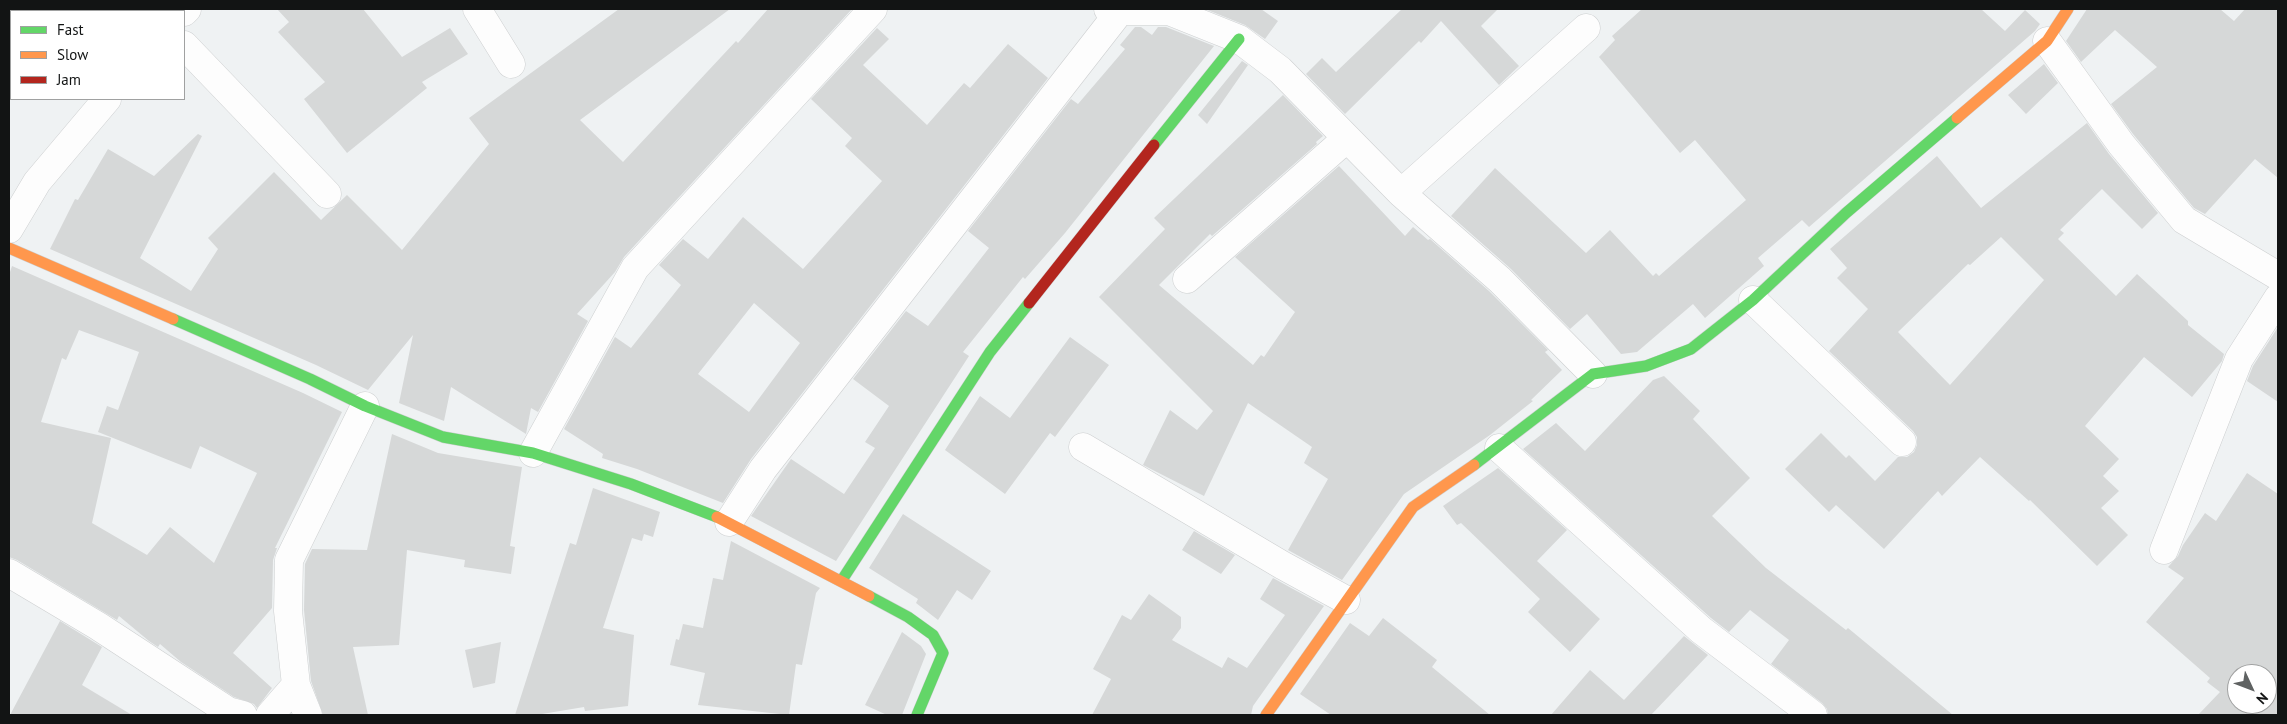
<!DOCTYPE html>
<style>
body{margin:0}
#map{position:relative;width:2287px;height:724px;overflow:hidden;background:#eff2f3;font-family:"PT Sans",sans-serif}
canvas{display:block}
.frame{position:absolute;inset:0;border:10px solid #121414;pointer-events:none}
.legend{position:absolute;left:10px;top:10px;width:175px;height:90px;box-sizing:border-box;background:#fff;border:1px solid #a0a1a1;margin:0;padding:6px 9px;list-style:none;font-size:15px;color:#121414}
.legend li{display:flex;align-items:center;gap:10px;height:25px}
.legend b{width:25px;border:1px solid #a0a1a1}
.north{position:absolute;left:2227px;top:664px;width:50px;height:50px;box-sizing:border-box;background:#fff;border:1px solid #a0a1a1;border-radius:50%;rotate:133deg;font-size:14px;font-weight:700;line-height:20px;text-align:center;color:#121414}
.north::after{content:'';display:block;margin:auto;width:18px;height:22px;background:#5f6262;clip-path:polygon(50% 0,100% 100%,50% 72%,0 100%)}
</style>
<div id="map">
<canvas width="2287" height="724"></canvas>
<div class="frame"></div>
<ul class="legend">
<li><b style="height:6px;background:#63d668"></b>Fast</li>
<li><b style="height:6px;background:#ff974d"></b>Slow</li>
<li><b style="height:6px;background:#b3261e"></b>Jam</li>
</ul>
<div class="north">N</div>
</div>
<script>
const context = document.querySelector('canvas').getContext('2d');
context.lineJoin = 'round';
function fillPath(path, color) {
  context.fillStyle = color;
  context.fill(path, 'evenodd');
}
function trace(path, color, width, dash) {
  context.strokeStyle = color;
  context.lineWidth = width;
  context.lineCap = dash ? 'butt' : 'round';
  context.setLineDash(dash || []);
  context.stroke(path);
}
fillPath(new Path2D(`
 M277,9H363L402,57L450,28L468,54L422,82L427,88L347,153L304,99L325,82L278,32L289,22Z
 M619,9H730L580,120L623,162L736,41L738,43L768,9H852L624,257L615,272L577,314L588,321L538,412L531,408L526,434L451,387L444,421L399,403L413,335L368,390L316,365L50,249L75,199L78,200L108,149L154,176L198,134L202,136L140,258L191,291L218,249L208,238L274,172L321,220L347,195L402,250L489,144L469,118Z
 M1205,9H1261L1278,21L1265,39L1245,25Z
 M1402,9H1498L1481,26L1519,66L1499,85L1441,21L1421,43L1419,41L1345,114L1306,74L1322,58L1336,72Z
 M1642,9H1981L2005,31L2025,10L2040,24L2035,31L1809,227L1802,220L1758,258L1764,266L1705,318L1693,304L1637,352L1621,354L1587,314L1570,329L1511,269L1451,216L1495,168L1586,253L1610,230L1653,276L1656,273L1659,276L1746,200L1695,140L1680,153L1599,57L1615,40L1612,36Z
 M2087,9H2220L2234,21L2245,9H2278V178L2255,159L2205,214L2194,208L2133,134L2111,104L2157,67L2115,30L2081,62L2066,41Z
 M1135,27H1141L1152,35L1158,27H1166L1214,46L1065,233L1025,279L1023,277L963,352L969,356L836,561L751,516L791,459L844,494L875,448L865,442L889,406L853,379L906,311L928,326L989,248L968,231L1071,99L1078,104L1125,49L1120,45Z
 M877,28L889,39L863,65L927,125L964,83L970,88L1008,44L1048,78L751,459L723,503L637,469L602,458L603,454L564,429L615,337L631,348L681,285L659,265L683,239L708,259L743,217L803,269L882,181L845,146L852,138L811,99ZM754,303L800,343L749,412L698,374Z
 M1242,61L1248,65L1207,124L1198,115Z
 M2044,64L2058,83L2026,114L2008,95Z
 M1283,95L1323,136L1316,142L1317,144L1212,236L1210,234L1159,285L1253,365L1261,355L1264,357L1295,312L1235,257L1339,166L1405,236L1413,227L1428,240L1430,239L1489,291L1548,350L1545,352L1562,370L1531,400L1533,401L1490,435L1404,494L1342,580L1288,550L1328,479L1304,463L1312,447L1248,403L1204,496L1143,465L1170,410L1197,430L1213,411L1099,297L1165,229L1154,218Z
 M2087,123L2109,154L2158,213L2142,229L2102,189L2060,230L2064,233L2058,239L2116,296L2137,274L2188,321V325L2224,354L2222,361L2192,397L2144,357L2085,426L2119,459L2103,476L2119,491L2101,508L2128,535L2097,566L2030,500L2029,501L1980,457L1942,496L1938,491L1884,549L1836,505L1829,512L1785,469L1821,433L1846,458L1849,455L1875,481L1898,457H1907L1914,452L1917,445V437L1913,431L1829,351L1868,309L1837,278L1847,268L1830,249L1937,156L1981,208ZM2001,237L2044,280L1950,385L1898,332L1968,264L1970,265Z
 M12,266L303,393L342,412L275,548H277L273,560L272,608L233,653L272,688L257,708L254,704L234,697L181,662L160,644L158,647L149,641L119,616L117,620L17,560L9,557V275ZM79,330L139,352L118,410L107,406L98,432L191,469L200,446L257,473L214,563L170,527L147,555L92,523L111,438L41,422L62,358L66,360Z
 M2278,327V402L2247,381L2253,366Z
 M1070,337L1109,365L1055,437L1050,433L1005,494L945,450L980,396L1010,418Z
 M1664,376L1700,411L1693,419L1750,478L1712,516L1766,568L1846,630L1848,628L1953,715H1828L1827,709L1822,703L1771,664L1789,640L1750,610L1729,632L1711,618L1523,449L1556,423L1585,451L1653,380Z
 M392,434L438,453L522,467L510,546L515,547L511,574L464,567L465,560L407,550L399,645L353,647L368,715H323L311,681L304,610L305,564L312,549L367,550Z
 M1498,468L1567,530L1537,561L1600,619L1570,652L1528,612L1540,599L1461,523L1457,525L1443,506Z
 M2247,473L2278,494V715H2198L2220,692L2207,682L2210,678L2146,622L2184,578L2168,567L2178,556L2183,545L2205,513L2216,521ZM2237,674H2267V704H2237Z
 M593,488L660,512L653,537L644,534L642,541L632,538L603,628L634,635L628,706L585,711L584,707L536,715H515L570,543L576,545Z
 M903,514L991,571L972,600L957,590L938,620L916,603L918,599L869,568Z
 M1194,531L1235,555L1221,574L1182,550Z
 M731,541L820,588L816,593L802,665L796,664L789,715L698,705L705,673L670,665L676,639L679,640L683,624L703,628L713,578L723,580Z
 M1273,578L1324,606L1253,706L1251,715H1092L1111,679L1093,669L1122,615L1131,620L1149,594L1181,617V628L1172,640L1222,668L1228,657L1247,668L1285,615L1260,599Z
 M1383,618L1437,660L1432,667L1490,715H1331L1300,694L1350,623L1369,636Z
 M60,621L102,647L82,685L132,715H10Z
 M902,632L921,646L926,654L902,715H887L865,705Z
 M1684,636L1708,655L1651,715H1551L1590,670L1624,700Z
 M501,642L495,683L473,688L465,650Z`), '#d6d8d8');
const street = new Path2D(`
 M477,9L511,64
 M1108,9L1120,11H1169L1239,39L1280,70L1401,193L1500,280L1593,374
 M184,12L187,9
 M2047,41L2121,144L2184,220L2278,276
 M184,45L327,194
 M1401,193L1586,28
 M9,229L37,182L107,99
 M1187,279L1346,139
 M1753,300L1902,442
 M1083,447L1282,565L1346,600
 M1499,448L1701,630L1813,715
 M533,453L635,268L873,9
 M729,522L763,469L1120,11
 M2164,550L2239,359L2278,298
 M9,573L98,626L228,711L243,715
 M270,715L296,685
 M308,715L296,685L288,611L289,560L365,406`);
const fast = new Path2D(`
 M1154,145L1239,39
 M173,319L310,379L365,406L443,437L533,453L631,484L717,517
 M1474,465L1593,374L1646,366L1691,349L1753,300L1846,213L1957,118
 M842,580L990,352L1029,303
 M869,596L908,617L933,635L943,653L917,715`);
const slow = new Path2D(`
 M1957,118L2047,41L2068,9
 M9,248L173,319
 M717,517L869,596
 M1266,715L1413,507L1474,465`);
const jam = new Path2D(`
 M1029,303L1154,145`);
trace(street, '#cdcfd0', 29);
trace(fast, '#cdcfd0', 12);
trace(slow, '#cdcfd0', 12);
trace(jam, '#cdcfd0', 12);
trace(street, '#fdfdfd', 28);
trace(fast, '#63d668', 11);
trace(slow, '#ff974d', 11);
trace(jam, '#b3261e', 11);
</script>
